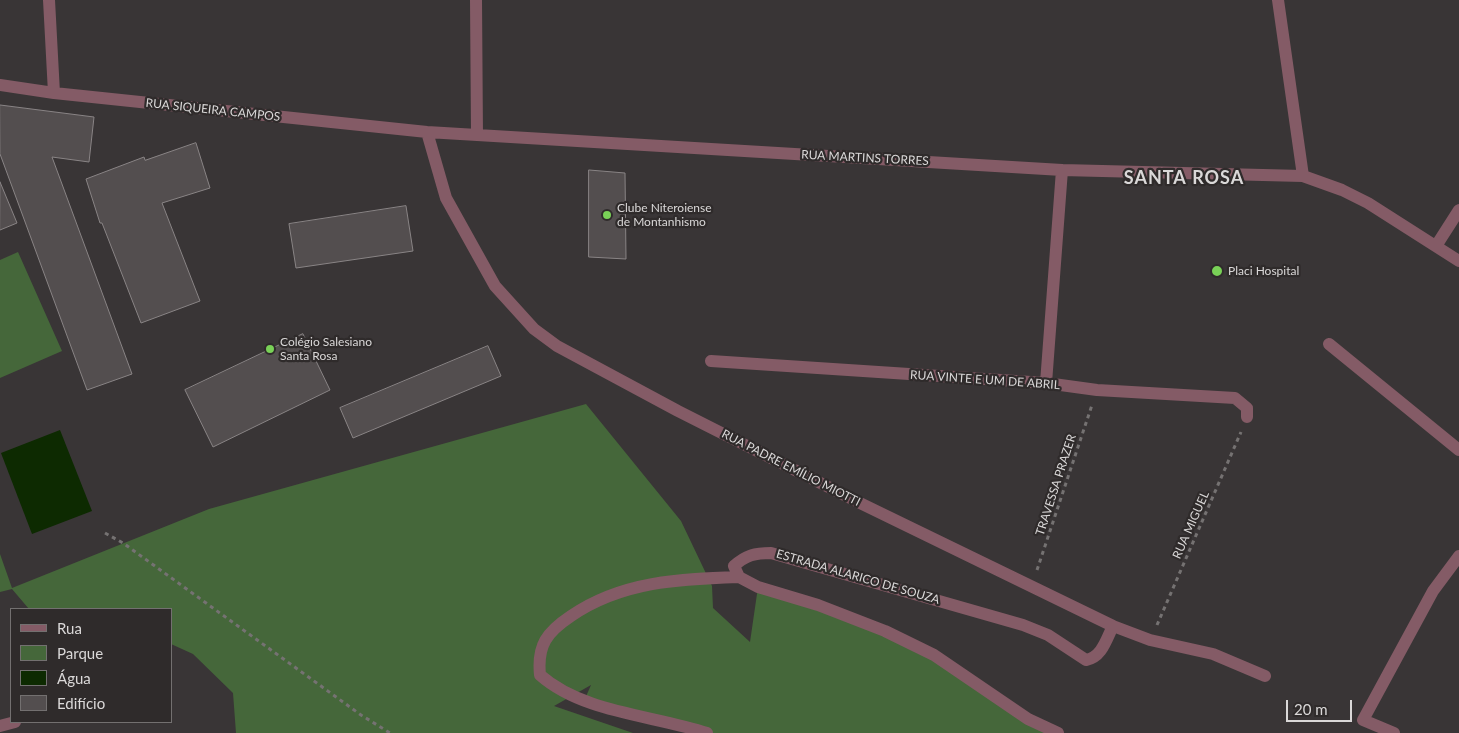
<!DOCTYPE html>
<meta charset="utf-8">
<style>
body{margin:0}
#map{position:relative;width:1459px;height:733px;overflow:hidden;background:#393536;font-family:Lato,sans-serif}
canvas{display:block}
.legend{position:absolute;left:10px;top:608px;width:162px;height:115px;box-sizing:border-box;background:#2f2b2b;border:1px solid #737070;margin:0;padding:6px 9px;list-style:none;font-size:15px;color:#dad8d8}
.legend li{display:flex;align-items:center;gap:10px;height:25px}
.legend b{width:25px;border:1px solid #737070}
.scale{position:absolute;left:1286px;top:700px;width:66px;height:22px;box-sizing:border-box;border:2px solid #dad8d8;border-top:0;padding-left:6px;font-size:15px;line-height:18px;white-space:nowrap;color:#dad8d8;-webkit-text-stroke:4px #2f2b2b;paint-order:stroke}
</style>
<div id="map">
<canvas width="1459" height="733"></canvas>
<ul class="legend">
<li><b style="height:6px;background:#845b66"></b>Rua</li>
<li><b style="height:14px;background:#45673a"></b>Parque</li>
<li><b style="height:14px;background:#0d2a01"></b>Água</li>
<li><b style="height:14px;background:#534e4f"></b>Edifício</li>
</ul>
<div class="scale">20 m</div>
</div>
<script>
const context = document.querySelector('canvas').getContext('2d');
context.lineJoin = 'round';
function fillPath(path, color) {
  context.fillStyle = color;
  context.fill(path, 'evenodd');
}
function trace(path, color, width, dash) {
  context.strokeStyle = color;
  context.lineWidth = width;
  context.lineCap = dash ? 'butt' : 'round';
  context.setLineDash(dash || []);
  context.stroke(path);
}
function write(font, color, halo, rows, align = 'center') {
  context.font = font + ' Lato,sans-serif';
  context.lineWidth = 4.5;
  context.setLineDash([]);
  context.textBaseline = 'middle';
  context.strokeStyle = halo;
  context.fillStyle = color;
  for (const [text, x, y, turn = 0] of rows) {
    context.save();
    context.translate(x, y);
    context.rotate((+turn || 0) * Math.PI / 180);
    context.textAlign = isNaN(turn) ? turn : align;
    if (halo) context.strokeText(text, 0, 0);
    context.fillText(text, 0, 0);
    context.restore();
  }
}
fillPath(new Path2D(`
 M18,252L62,351L0,378V260Z
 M586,404L681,521L712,586L713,608L750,642L758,587L885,631L1058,733H707L584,701L591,685L554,706L633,733H236L233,693L193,654L171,644V609H29L12,589L0,592V554L12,588L209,509Z`), '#45673a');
fillPath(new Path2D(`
 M60,430L92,511L32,534L1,453Z`), '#0d2a01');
const building = new Path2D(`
 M0,105L94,117L89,162L52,157L132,374L87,390L0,154Z
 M196,143L210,188L162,203L200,301L141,323L102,223H100L86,179L144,157L145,160Z
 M589,170L625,173L626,259L589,257Z
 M0,182L17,223L0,230Z
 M406,206L413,251L296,268L289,224Z
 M303,334L330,390L213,447L185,390Z
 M488,346L501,376L353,438L340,408Z`);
fillPath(building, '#534e4f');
trace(building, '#898485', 1);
trace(new Path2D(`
 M105,533L123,543L361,715L390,733
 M1037,570L1092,405
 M1157,625L1241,432`), '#757272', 3, [4, 4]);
trace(new Path2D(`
 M49,0L54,93
 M476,0L477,135
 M1278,0L1303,176
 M0,85L54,93L427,132L1062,170L1303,176L1342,190L1368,203L1459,261
 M427,132L446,198L495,286L534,329L557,346L678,411L862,504L1113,626L1150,640L1213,654L1265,676
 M1436,246L1459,210
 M1329,344L1459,450
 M711,361L1046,383L1097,390L1235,398L1247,408V417
 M1046,383L1062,170
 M0,726L15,722
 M707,733C653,715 583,713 540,675C537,645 547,632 571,616C622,581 680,579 739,577
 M1058,733L1028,719L934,655L885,631L818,605L758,587L739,577L734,566C746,555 755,553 771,553L1023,625L1048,635L1086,660C1102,657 1106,640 1113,626
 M1394,733L1363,720L1433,591L1459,556`), '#845b66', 12);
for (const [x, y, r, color] of [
 [607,215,5,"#79d157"],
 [1217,271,6,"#79d157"],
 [270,349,5,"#79d157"]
]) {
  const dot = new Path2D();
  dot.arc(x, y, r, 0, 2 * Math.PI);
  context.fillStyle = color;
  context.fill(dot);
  trace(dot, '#2f2b2b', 2);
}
write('12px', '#dad8d8', '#2f2b2b', [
 ["RUA SIQUEIRA CAMPOS",213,110,6],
 ["RUA MARTINS TORRES",865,158,3],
 ["RUA VINTE E UM DE ABRIL",985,380,4],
 ["RUA PADRE EMÍLIO MIOTTI",791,468,27],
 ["TRAVESSA PRAZER",1056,485,-72],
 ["RUA MIGUEL",1191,525,-66],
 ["ESTRADA ALARICO DE SOUZA",858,577,16]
]);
write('12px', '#dad8d8', '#2f2b2b', [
 ["Clube Niteroiense",617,208],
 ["de Montanhismo",617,222],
 ["Placi Hospital",1228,271],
 ["Colégio Salesiano",280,342],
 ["Santa Rosa",280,356]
], 'left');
context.letterSpacing = '1px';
write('bold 18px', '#dad8d8', '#2f2b2b', [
 ["SANTA ROSA",1184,178]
]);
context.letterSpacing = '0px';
</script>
